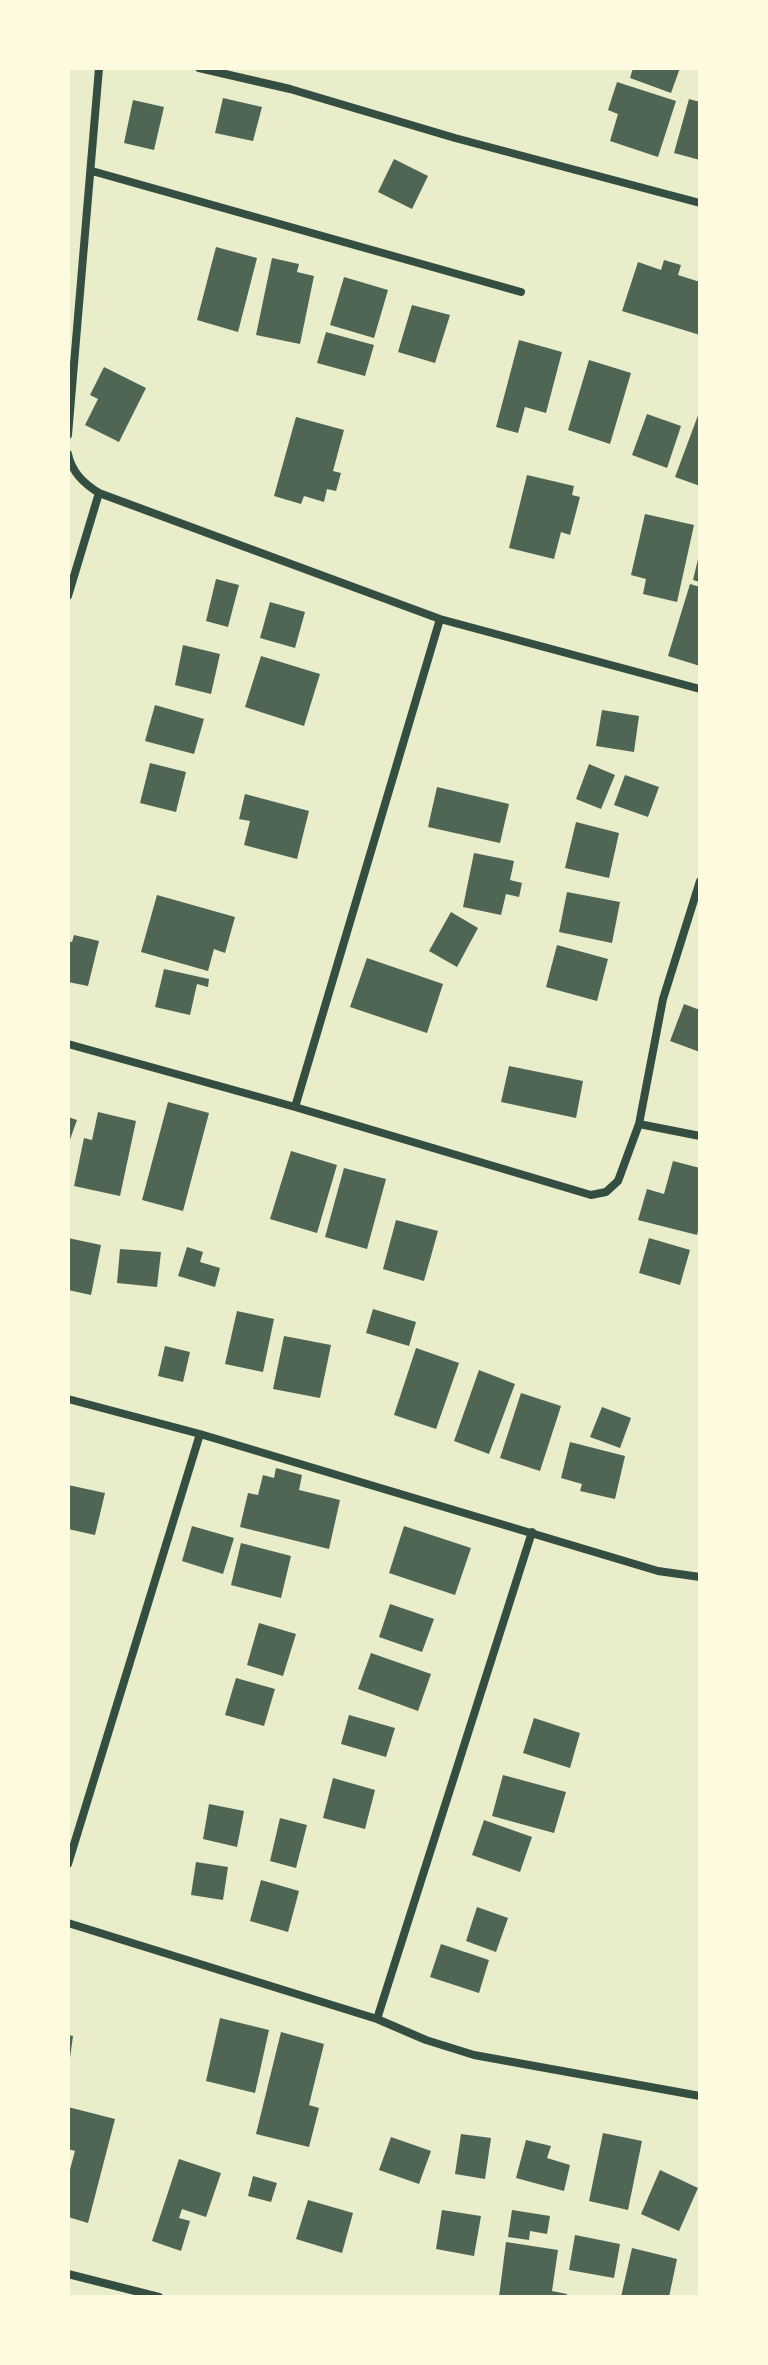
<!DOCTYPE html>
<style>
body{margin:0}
#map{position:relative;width:768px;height:2365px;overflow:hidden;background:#e9edc9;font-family:"Golos Text",sans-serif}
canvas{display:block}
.frame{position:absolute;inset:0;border:70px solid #fefae0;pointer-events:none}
</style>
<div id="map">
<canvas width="768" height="2365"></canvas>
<div class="frame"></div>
</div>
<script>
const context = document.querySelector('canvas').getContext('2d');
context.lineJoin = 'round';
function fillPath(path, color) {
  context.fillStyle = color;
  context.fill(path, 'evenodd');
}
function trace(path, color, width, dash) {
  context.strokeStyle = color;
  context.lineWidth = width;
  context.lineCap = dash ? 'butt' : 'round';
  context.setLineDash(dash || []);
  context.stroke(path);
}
fillPath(new Path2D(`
 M633,68H680L671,93L630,78Z
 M617,82L676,101L658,157L610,141L618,114L608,110Z
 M223,98L262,107L253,141L215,133Z
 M689,99L700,102V160L674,153Z
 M133,100L164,107L154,150L124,143Z
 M394,159L428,176L412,209L378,192Z
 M216,247L257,258L238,332L197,320Z
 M272,258L299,264L297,272L314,276L300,344L256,335Z
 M664,260L681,265L678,275L700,282V335L622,311L638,262L661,270Z
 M344,277L388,290L374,338L330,325Z
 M412,305L450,315L435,363L398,352Z
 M326,332L374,345L365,376L317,363Z
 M519,340L562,352L546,413L525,407L518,433L496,427Z
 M589,360L631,373L610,444L568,430Z
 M104,367L146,388L119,442L85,425L98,399L90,395Z
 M700,410V486L675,477Z
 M647,414L681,426L667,468L632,455Z
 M296,417L344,430L333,471L341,473L336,491L327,489L324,502L304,496L301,504L274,496Z
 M527,475L574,486L572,495L580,497L570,535L561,532L554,559L509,548Z
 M645,514L694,525L677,602L643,594L646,579L631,575Z
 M699,555H700V582L693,580Z
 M216,579L239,585L228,627L206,621Z
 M690,584L700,587V666L668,656Z
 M270,602L305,612L295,648L260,638Z
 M183,645L220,654L211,694L175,685Z
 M261,656L320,674L304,726L245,707Z
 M155,705L204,719L194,754L145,741Z
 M602,710L639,716L634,752L596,746Z
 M150,763L186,772L176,812L140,803Z
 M589,764L615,775L601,809L576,799Z
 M625,775L659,787L648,817L614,805Z
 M437,787L509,804L500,843L428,827Z
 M245,794L309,811L297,859L244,845L250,821L239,819Z
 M576,822L619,833L609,878L565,868Z
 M474,853L514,861L510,880L522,883L519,897L506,894L501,915L463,907Z
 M567,892L620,902L612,943L559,932Z
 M157,895L235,917L225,953L214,949L208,971L141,952Z
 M451,912L478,928L457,967L429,951Z
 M74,935L99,941L88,986L68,982V941L72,942Z
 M557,945L608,959L597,1001L546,987Z
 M367,958L443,984L427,1033L350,1007Z
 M164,969L209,979L208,987L197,984L190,1015L155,1007Z
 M684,1004L700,1010V1052L670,1041Z
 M509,1066L583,1081L576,1118L501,1102Z
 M168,1102L209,1113L183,1211L142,1200Z
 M98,1112L136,1121L120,1196L74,1186L84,1138L92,1140Z
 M68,1117L77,1120L68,1145Z
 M291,1151L337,1165L317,1233L270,1219Z
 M673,1161L700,1168V1222L697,1235L638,1220L647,1189L664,1194Z
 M344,1168L386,1179L367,1249L325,1237Z
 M396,1220L438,1231L424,1281L383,1269Z
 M68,1238L101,1245L91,1295L68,1290Z
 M649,1238L690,1250L680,1285L639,1273Z
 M187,1247L203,1252L200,1262L220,1268L215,1287L178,1276Z
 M120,1249L161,1252L157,1287L117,1283Z
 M373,1309L416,1322L409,1346L366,1333Z
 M237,1311L274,1319L263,1372L225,1364Z
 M284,1336L331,1345L320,1398L273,1389Z
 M165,1346L190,1352L183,1382L158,1376Z
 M416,1348L459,1363L436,1429L394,1415Z
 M479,1370L515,1384L489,1454L454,1441Z
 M521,1393L561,1406L540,1471L500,1458Z
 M602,1407L631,1418L620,1448L590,1437Z
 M570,1442L625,1456L615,1499L580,1491L582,1484L561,1478Z
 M276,1468L302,1475L299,1490L340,1500L329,1549L240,1527L248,1493L258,1495L263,1475L274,1478Z
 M68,1485L105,1493L95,1535L68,1529Z
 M192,1526L234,1538L223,1574L182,1561Z
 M404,1526L471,1548L455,1595L389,1573Z
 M241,1543L291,1556L281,1598L231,1585Z
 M390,1604L434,1619L422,1652L379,1637Z
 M259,1623L296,1634L283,1676L247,1665Z
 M371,1653L431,1674L418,1711L358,1689Z
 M236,1678L275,1689L264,1726L225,1715Z
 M349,1715L395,1728L386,1757L341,1744Z
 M534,1718L580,1733L570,1768L523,1753Z
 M503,1775L566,1792L554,1833L492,1816Z
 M333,1778L375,1790L365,1829L323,1818Z
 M209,1804L244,1811L237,1847L203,1839Z
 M280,1818L307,1825L296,1868L270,1861Z
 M484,1820L532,1837L520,1872L472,1855Z
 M196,1862L228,1867L223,1900L191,1895Z
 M261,1880L299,1891L288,1932L250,1921Z
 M477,1907L508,1918L496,1952L466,1941Z
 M441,1944L489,1960L479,1993L430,1977Z
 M220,2018L269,2030L255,2093L206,2081Z
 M281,2032L324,2044L309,2105L319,2108L309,2147L256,2134Z
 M68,2035L73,2036L70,2058H68Z
 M68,2107L115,2119L88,2223L68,2217V2177L75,2151L68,2149Z
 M603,2133L642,2141L628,2210L589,2201Z
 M461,2134L491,2138L485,2179L455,2174Z
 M391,2137L431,2151L419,2184L379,2170Z
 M526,2140L551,2146L547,2158L570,2165L564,2191L516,2178Z
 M179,2159L221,2173L206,2217L182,2209L179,2218L190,2221L181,2251L152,2241Z
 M660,2170L698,2188L679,2231L641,2214Z
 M253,2176L277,2183L271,2202L248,2196Z
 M308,2200L353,2213L342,2253L296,2239Z
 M442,2210L481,2216L474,2256L436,2249Z
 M512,2210L550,2216L547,2234L530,2231L529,2240L508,2237Z
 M575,2235L620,2244L614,2278L569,2270Z
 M506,2242L558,2250L552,2291L567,2294L566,2297H499Z
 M632,2248L677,2259L669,2297H621Z`), '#4f6655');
trace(new Path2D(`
 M199,68L290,89L455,138L700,203
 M92,171L521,292
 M68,435L99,68
 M68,454C72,472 83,483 99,493L440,619L700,689
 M68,596L99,493
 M68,1044L295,1107L591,1195L606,1192L618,1181L639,1124L663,999L700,881
 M295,1107L440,619
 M639,1124L700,1136
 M68,1399L200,1434L658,1571L700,1577
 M68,1864L200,1434
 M68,1923L377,2019L426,2040L474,2055L700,2096
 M377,2019L532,1532
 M68,2274L159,2297`), '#344e41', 8);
</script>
